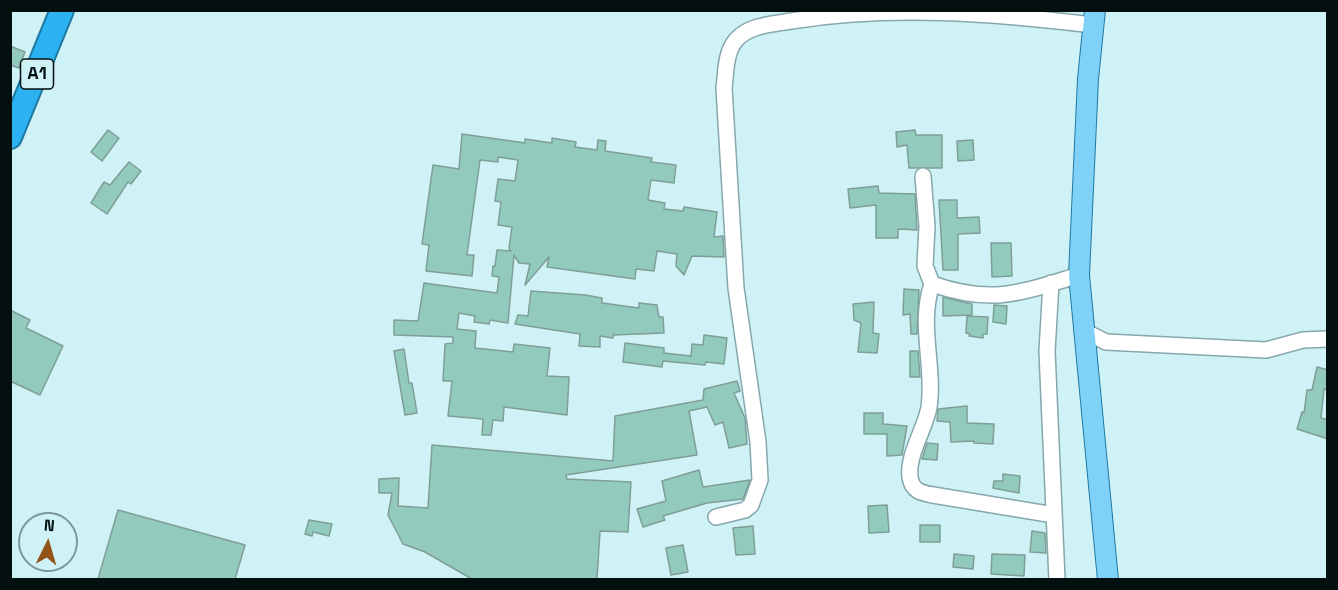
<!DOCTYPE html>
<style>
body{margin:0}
#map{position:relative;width:1338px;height:590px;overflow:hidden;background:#cff2f7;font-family:"Space Grotesk",sans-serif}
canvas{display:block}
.frame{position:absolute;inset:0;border:12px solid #040f10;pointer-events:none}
.north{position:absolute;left:18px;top:512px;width:60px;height:60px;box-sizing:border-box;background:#cff2f7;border:2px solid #7e979b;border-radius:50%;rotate:5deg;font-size:16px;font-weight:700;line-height:24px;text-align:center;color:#040f10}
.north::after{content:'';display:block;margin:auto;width:21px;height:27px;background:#925517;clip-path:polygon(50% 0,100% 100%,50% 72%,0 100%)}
</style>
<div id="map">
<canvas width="1338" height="590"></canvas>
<div class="frame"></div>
<div class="north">N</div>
</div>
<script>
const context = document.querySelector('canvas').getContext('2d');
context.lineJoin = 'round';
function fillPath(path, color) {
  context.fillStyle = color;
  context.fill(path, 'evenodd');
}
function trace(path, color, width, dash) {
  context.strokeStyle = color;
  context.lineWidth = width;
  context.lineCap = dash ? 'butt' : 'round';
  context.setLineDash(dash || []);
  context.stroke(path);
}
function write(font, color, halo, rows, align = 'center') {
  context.font = font + ' "Space Grotesk",sans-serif';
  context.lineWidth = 4.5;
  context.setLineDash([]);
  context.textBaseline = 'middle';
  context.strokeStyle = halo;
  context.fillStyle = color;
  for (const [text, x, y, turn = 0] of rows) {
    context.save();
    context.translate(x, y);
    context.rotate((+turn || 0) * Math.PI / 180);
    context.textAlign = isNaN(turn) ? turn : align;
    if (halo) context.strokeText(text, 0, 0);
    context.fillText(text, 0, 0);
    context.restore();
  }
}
const building = new Path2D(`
 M10,46L25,52L19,68L10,65Z
 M108,130L119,138L102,161L91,152Z
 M915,130L916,135H942V168H909L907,145L897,147L896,132Z
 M462,134L525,143V139L552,143V138L576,142L575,147L597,150L598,140L606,141L605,151L652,158L651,162L676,165L674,183L651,180L648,200L665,203L664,209L683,211L684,207L717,212L714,237L723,236L724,257L692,256L684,275L676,266L677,254L657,251L654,271L636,269L635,279L547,267L549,257L525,285L530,264L519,263L514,255L508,323L490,320L489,324L474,322L475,316L459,313L457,329L476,331L475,348L513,352L514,344L550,348L547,376L569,377L567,415L504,407L503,421L493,420L491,435H482L483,419L448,416L452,381H443L445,344L453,343V337L394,335V320L418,321L424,283L497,293L499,277L492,276L493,266H495L497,250L511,251L509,248L512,227L498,225L501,202L495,201L498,179L515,181L518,160L498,157V162L480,160L467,255H474L472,276L426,271L429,245L422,244L433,165L459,169Z
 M973,140L974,160L958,161L957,141Z
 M129,162L141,171L131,184L128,182L107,214L91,203L104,182L110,185Z
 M878,186L879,193L915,194L917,230L898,229V238H876V205L850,208L848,189Z
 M939,200H957V218L979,217L980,233L958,234V270H943Z
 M991,243H1011L1012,276L992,277Z
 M904,289L919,290L917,334H911L910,314L903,315Z
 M531,291L585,295L602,298V303L639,308V303L657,305L659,317H663L664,333L613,335V338L600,336V347L579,346L580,334L515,324L518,315L528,316Z
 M943,297L972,304V315L943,316Z
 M874,302L873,333L879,334L877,353L858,352L861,323L854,320L853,304Z
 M994,305L1007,306L1006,324L993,322Z
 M10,310L30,320L26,328L63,346L40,395L10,381Z
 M967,316L988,317L987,334H983V338L969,336L970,334L966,333Z
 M704,335L727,338L724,364L706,362L705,365L663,361L662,367L623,362L625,343L664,348V353L691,356L692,344L703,345Z
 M404,349L409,383H412L417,413L405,415L394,351Z
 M910,351H918L920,377H910Z
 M1317,367L1328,370V390L1324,389L1321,418L1328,420V439L1297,429L1302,412L1304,413L1307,390H1312Z
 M737,381L740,391L734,393L745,418L747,444L729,448L723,422L715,425L707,407L689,411L697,455L566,475L567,479L631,482L628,532L600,531L597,579H472L425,552L403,544L388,515L392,493H379V479L399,478L398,506L428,508L432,445L613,461L615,416L703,400L704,389Z
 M967,406V423L994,424L993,444L974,443V441L951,442L950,422L937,421L938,409Z
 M864,413H883V424L907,426L902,455L887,456V434H864Z
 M927,443L938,444L937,460L922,459Z
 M699,470L703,487L750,480L743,499L707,503L663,516L665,520L643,527L637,509L666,501L662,481Z
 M1003,474L1020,476L1019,493L993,488L994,481H1003Z
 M887,505L889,532L869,533L868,506Z
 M118,510L245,545L235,579H98Z
 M309,520L332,524L329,536L313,532L312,536L305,534Z
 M920,525H940V542H920Z
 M753,526L755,554L736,555L733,528Z
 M1032,531L1045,533L1046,553L1030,552Z
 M683,545L688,572L671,575L666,548Z
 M954,554L974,556L973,569L953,567Z
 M992,554L1025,555L1024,576L991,574Z`);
fillPath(building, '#92cbbd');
trace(building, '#7e9e96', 1.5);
const minor = new Path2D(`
 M923,176L927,226L925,266L932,284C993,305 1020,293 1079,275
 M1051,283L1047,351L1057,580
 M932,284C918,325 935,366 929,407C926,427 907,455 910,477C912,491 921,493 933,495L1054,515
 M1082,330L1106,342L1266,350L1303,340L1328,339
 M716,517L745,510L751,505L760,480L758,442L736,288L724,88C726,73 725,53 736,40C749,25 773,24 791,21C891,5 992,13 1093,25`);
const major = new Path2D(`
 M1095,10L1088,79L1079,275L1108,580`);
const highway = new Path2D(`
 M10,137L62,10`);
trace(minor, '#86a8ac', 18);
trace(major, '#1e79a3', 22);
trace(highway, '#1e79a3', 26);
trace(minor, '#fff', 15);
trace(major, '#80d1f7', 20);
trace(highway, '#2cb2f2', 22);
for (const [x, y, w] of [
 [37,74,33]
]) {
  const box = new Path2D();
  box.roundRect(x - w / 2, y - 15, w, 30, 4.5);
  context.fillStyle = '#cff2f7';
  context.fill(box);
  trace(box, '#040f10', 1.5);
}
write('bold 18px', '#040f10', null, [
 ["A1",37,74]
]);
</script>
